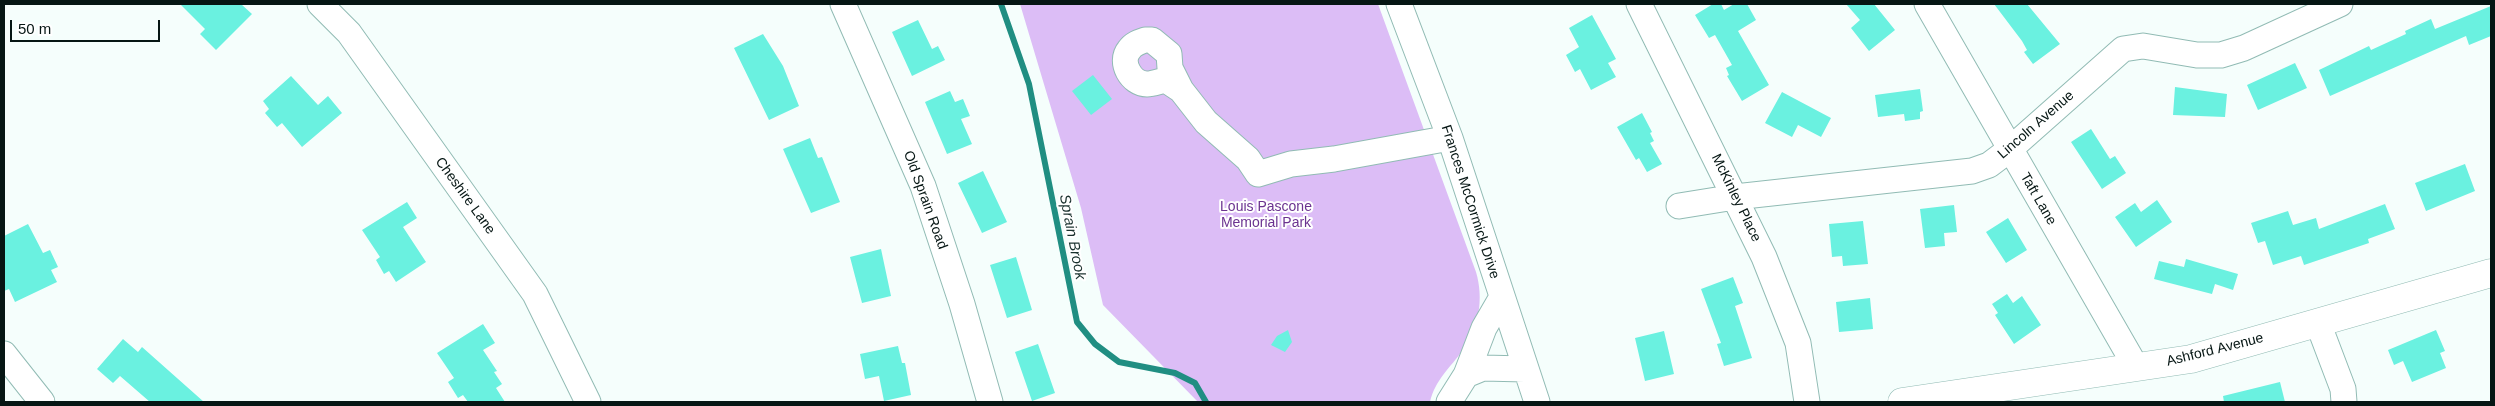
<!DOCTYPE html>
<style>
body{margin:0}
#map{position:relative;width:2495px;height:406px;overflow:hidden;background:#f5fefc;font-family:Arial,sans-serif}
canvas{display:block}
.frame{position:absolute;inset:0;border:5px solid #061614;pointer-events:none}
.scale{position:absolute;left:10px;top:20px;width:150px;height:22px;box-sizing:border-box;border:2px solid #061614;border-top:0;padding-left:6px;font-size:15px;line-height:18px;white-space:nowrap;color:#061614;-webkit-text-stroke:4px #fff;paint-order:stroke}
</style>
<div id="map">
<canvas width="2495" height="406"></canvas>
<div class="frame"></div>
<div class="scale">50 m</div>
</div>
<script>
const context = document.querySelector('canvas').getContext('2d');
context.lineJoin = 'round';
function fillPath(path, color) {
  context.fillStyle = color;
  context.fill(path, 'evenodd');
}
function trace(path, color, width, dash) {
  context.strokeStyle = color;
  context.lineWidth = width;
  context.lineCap = dash ? 'butt' : 'round';
  context.setLineDash(dash || []);
  context.stroke(path);
}
function write(font, color, halo, rows, align = 'center') {
  context.font = font + ' Arial,sans-serif';
  context.lineWidth = 4;
  context.setLineDash([]);
  context.textBaseline = 'middle';
  context.strokeStyle = halo;
  context.fillStyle = color;
  for (const [text, x, y, turn = 0] of rows) {
    context.save();
    context.translate(x, y);
    context.rotate((+turn || 0) * Math.PI / 180);
    context.textAlign = isNaN(turn) ? turn : align;
    if (halo) context.strokeText(text, 0, 0);
    context.fillText(text, 0, 0);
    context.restore();
  }
}
fillPath(new Path2D(`
 M1020,4H1378L1476,272C1484,299 1479,327 1463,350C1450,368 1435,380 1430,402H1198L1103,305L1081,208Z`), '#dcbdf6');
trace(new Path2D(`
 M1001,4L1029,84L1077,322L1095,344L1119,362L1175,373L1195,383L1206,402`), '#208e82', 6);
fillPath(new Path2D(`
 M180,4H241L252,14L216,50L200,34L205,29Z
 M1713,4H1721L1724,10L1734,4H1747L1756,20L1738,31L1769,85L1742,101L1727,76L1729,75L1726,68L1732,65L1715,35L1709,38L1695,15Z
 M1846,4H1874L1895,30L1869,51L1851,28L1860,20Z
 M1994,4H2027L2060,44L2033,64L2024,52L2027,50L2022,41Z
 M2491,6V36L2469,45L2466,36L2330,96L2319,70L2369,46L2371,50L2406,34L2405,31L2431,19L2435,29Z
 M1592,15L1616,59L1608,63L1616,77L1591,90L1580,69L1575,72L1566,55L1579,47L1569,28Z
 M918,20L932,49L938,46L945,60L912,76L892,32Z
 M763,34L783,66L799,106L769,120L734,48Z
 M2295,63L2307,88L2258,110L2247,85Z
 M1093,75L1112,99L1091,115L1072,91Z
 M291,76L318,105L328,96L342,113L302,147L282,123L277,127L265,113L269,109L263,101Z
 M2175,87L2227,94L2225,117L2173,115Z
 M1920,89L1923,111L1920,112V119L1905,121L1904,114L1878,117L1875,95Z
 M950,91L955,102L963,99L970,116L961,119L972,144L947,154L925,102Z
 M1782,92L1831,118L1821,137L1798,125L1792,137L1765,123Z
 M1642,113L1652,132L1650,133L1654,141L1650,143L1662,164L1647,172L1639,158L1636,160L1617,127Z
 M2091,129L2110,159L2115,156L2126,173L2102,189L2071,142Z
 M810,138L818,158L822,157L840,202L811,213L783,149Z
 M2465,164L2475,191L2426,211L2415,183Z
 M983,171L1007,222L982,233L958,183Z
 M2157,200L2172,222L2136,247L2115,217L2135,203L2141,212Z
 M407,202L417,218L403,227L426,262L396,282L389,271L384,274L376,260L380,257L362,230Z
 M2385,204L2395,229L2368,239L2369,243L2304,265L2301,256L2273,265L2265,241L2258,243L2251,223L2288,211L2293,225L2316,218L2319,229Z
 M1954,205L1957,232L1944,233L1945,246L1925,248L1920,209Z
 M2008,218L2027,250L2006,263L1986,232Z
 M1863,221L1868,264L1843,266L1842,256L1832,257L1829,224Z
 M28,224L43,253L50,250L58,267L51,270L57,282L15,302L9,289L4,291V236Z
 M881,249L891,296L862,303L850,257Z
 M1016,257L1032,310L1007,318L990,265Z
 M2186,259L2238,274L2233,290L2215,284L2212,294L2154,279L2159,261L2184,267Z
 M1733,277L1743,303L1735,306L1752,358L1724,366L1717,344L1721,343L1701,289Z
 M2007,294L2013,303L2022,296L2041,325L2014,344L1995,315L1998,313L1992,304Z
 M1870,298L1873,329L1839,332L1836,302Z
 M483,324L495,343L483,350L497,371L494,372L502,384L496,388L505,402H468L463,395L458,398L448,382L454,378L437,353Z
 M1288,330L1292,342L1285,352L1271,345L1277,336Z
 M2436,330L2445,351L2440,353L2446,368L2412,382L2403,361L2394,365L2388,350Z
 M1664,331L1674,374L1645,381L1635,338Z
 M123,339L138,352L142,347L204,402H150L120,376L113,383L97,369Z
 M1038,344L1055,393L1032,401L1015,352Z
 M898,346L902,363H905L911,395L884,401L879,376L865,379L860,354Z
 M2280,382L2285,402H2224L2223,396Z`), '#6af1e0');
const minor = new Path2D(`
 M320,4L349,33L535,294L588,402
 M843,4L923,186L962,304L990,402
 M1399,4L1450,138L1537,402
 M1639,4L1764,257L1798,343L1807,402
 M1927,4L2136,367
 M1145,40H1152L1169,54L1170,68L1181,90L1166,80C1160,81 1153,84 1147,84C1131,84 1119,62 1129,50C1133,44 1139,42 1145,40Z
 M1181,90L1206,122L1248,159L1258,174L1291,164L1334,159L1450,138
 M1679,206L1735,197L1972,171L1989,165L2009,150L2123,49L2143,46L2197,55H2221L2244,48L2340,4
 M2318,323L2343,389L2344,402
 M4,354L42,402
 M1466,375L1483,368L1525,369
 M1449,402L1466,375L1484,328L1502,297`);
const major = new Path2D(`
 M1902,402L2191,359L2491,273`);
trace(minor, '#91bbb4', 27);
trace(major, '#91bbb4', 29);
trace(minor, '#fff', 25);
trace(major, '#fff', 28);
write('14px', '#061614', '#fff', [
 ["Lincoln Avenue",2036,125,-41],
 ["Cheshire Lane",465,196,54],
 ["McKinley Place",1736,198,64],
 ["Taft Lane",2038,199,60],
 ["Old Sprain Road",925,200,70],
 ["Frances McCormick Drive",1470,202,72],
 ["Ashford Avenue",2215,350,-14]
]);
write('14px', '#6b3390', '#fff', [
 ["Louis Pascone",1266,207],
 ["Memorial Park",1266,223]
]);
write('italic 15px', '#19302d', '#fff', [
 ["Sprain Brook",1072,237,79]
]);
</script>
